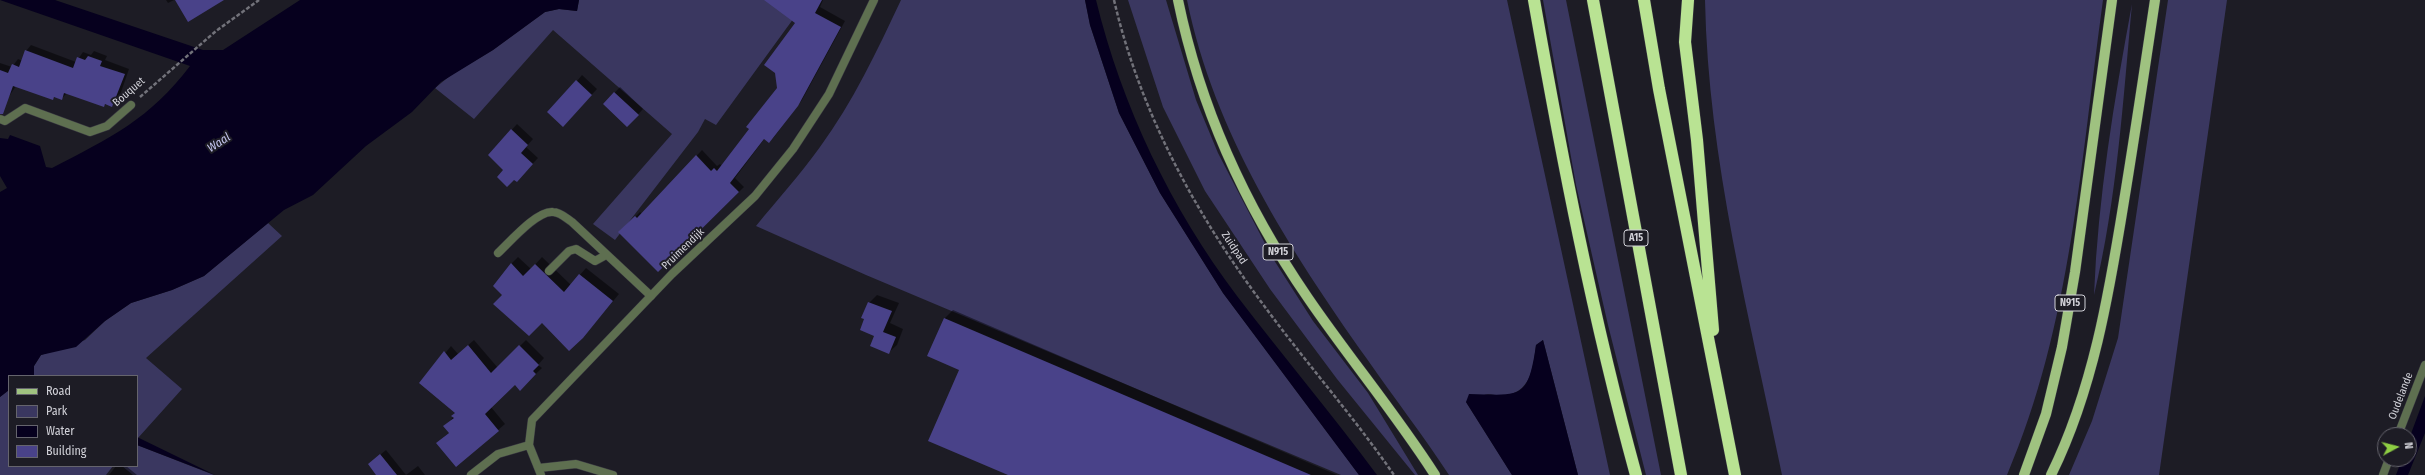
<!DOCTYPE html>
<style>
body{margin:0}
#map{position:relative;width:2425px;height:475px;overflow:hidden;background:#1d1c25;font-family:"Fira Sans Condensed",sans-serif}
canvas{display:block}
.legend{position:absolute;left:8px;top:375px;width:130px;height:92px;box-sizing:border-box;background:#1d1c25;border:1px solid #65646d;margin:0;padding:5px 7px;list-style:none;font-size:12px;color:#d1d1d8}
.legend li{display:flex;align-items:center;gap:8px;height:20px}
.legend b{width:20px;border:1px solid #65646d}
.north{position:absolute;left:2377px;top:427px;width:40px;height:40px;box-sizing:border-box;background:#1d1c25;border:1px solid #65646d;border-radius:50%;rotate:83deg;font-size:11px;font-weight:700;line-height:16px;text-align:center;color:#d1d1d8}
.north::after{content:'';display:block;margin:auto;width:14px;height:18px;background:#8ece43;clip-path:polygon(50% 0,100% 100%,50% 72%,0 100%)}
</style>
<div id="map">
<canvas width="2425" height="475"></canvas>
<ul class="legend">
<li><b style="height:5px;background:#9fc280"></b>Road</li>
<li><b style="height:11px;background:#3a3760"></b>Park</li>
<li><b style="height:11px;background:#06001e"></b>Water</li>
<li><b style="height:11px;background:#494289"></b>Building</li>
</ul>
<div class="north">N</div>
</div>
<script>
const context = document.querySelector('canvas').getContext('2d');
context.lineJoin = 'round';
function fillPath(path, color) {
  context.fillStyle = color;
  context.fill(path, 'evenodd');
}
function trace(path, color, width, dash) {
  context.strokeStyle = color;
  context.lineWidth = width;
  context.lineCap = dash ? 'butt' : 'round';
  context.setLineDash(dash || []);
  context.stroke(path);
}
function write(font, color, halo, rows, align = 'center') {
  context.font = font + ' "Fira Sans Condensed",sans-serif';
  context.lineWidth = 4;
  context.setLineDash([]);
  context.textBaseline = 'middle';
  context.strokeStyle = halo;
  context.fillStyle = color;
  for (const [text, x, y, turn = 0] of rows) {
    context.save();
    context.translate(x, y);
    context.rotate((+turn || 0) * Math.PI / 180);
    context.textAlign = isNaN(turn) ? turn : align;
    if (halo) context.strokeText(text, 0, 0);
    context.fillText(text, 0, 0);
    context.restore();
  }
}
fillPath(new Path2D(`
 M579,0H807L716,125L705,119L698,132L615,240L593,224L672,134L553,30L474,119L435,88L451,75L493,50L545,12L559,9L577,11Z
 M901,0H1085L1090,25L1119,113L1160,193L1223,293L1359,475H1341L866,275L756,226C777,200 800,175 820,147C853,102 877,51 901,0Z
 M1128,0H1166L1196,100L1218,153L1272,257L1313,321L1368,393L1418,475H1415L1337,379L1270,289L1205,191L1163,107Z
 M1187,0H1507L1610,475H1578L1543,340L1536,345C1533,369 1531,393 1502,396C1496,396 1489,393 1484,395C1478,396 1472,400 1466,402L1512,475H1449C1423,435 1394,398 1367,359C1290,250 1214,133 1187,0Z
 M1543,0H1566L1661,475H1646L1608,325L1576,185Z
 M1705,0H2103C2081,159 2071,327 2007,475H1782C1750,318 1708,160 1705,0Z
 M2168,0H2227L2159,475H2069L2092,421L2118,338Z
 M2132,4C2123,102 2117,199 2094,295C2098,197 2114,101 2132,4Z
 M268,223L282,236L146,358L182,389L138,438L137,376H34V366L41,355L85,340L105,321L131,303L172,290L204,276Z
 M9,390V466H113L106,475H0V397Z
 M137,445L214,475H133L122,466H137Z`), '#3a3760');
fillPath(new Path2D(`
 M0,0H55L203,50H223L300,0H579L577,11L559,9L545,12L493,50L441,82L412,112L366,146L313,195L284,210L204,276L172,290L131,303L105,321L76,347L41,355L34,366V376H9V390L0,397V192L7,188L0,176V138L8,139L10,135L40,146L46,167L52,168C110,138 150,119 190,66Z
 M1085,0H1096C1122,107 1171,208 1237,296C1283,356 1332,414 1377,475H1359L1223,293L1160,193L1119,113L1090,25Z
 M1543,340L1578,475H1512L1466,402L1469,394C1520,395 1528,401 1536,345Z
 M2425,396V433L2408,475H2396L2402,459H2409V439Z
 M137,437L215,475L137,445Z`), '#06001e');
fillPath(new Path2D(`
 M166,0H174L168,3Z
 M803,0H823L820,7L845,21L802,100L774,137L769,142L765,138L735,178L744,187L658,271L620,232L640,212L642,214L702,150L717,166L720,164L722,166L751,129L778,88Z
 M31,45L76,62L83,52L91,55L94,51L107,56L105,60L129,69L118,101L112,106L106,104L103,106L67,93L61,99L55,97L52,99L16,86L8,98L0,97V63L12,67L18,59L23,61L26,51Z
 M582,75L597,89L568,120L577,81Z
 M620,87L643,109L633,120L604,104Z
 M517,124L533,139L526,147L538,158L522,175L505,170L489,155Z
 M518,257L531,269L542,257L571,285L586,268L619,294L590,329L542,321L503,295L511,264Z
 M877,295L899,303L890,323L903,329L897,345L888,353L875,335L869,303Z
 M953,310L1337,475H1010L960,369L929,356L945,318Z
 M474,340L498,368L526,340L544,358L538,365L542,368L520,389L515,383L491,407L505,424L456,466L444,437L450,432L451,420L456,412L421,383L451,346L458,354Z
 M386,450L406,475H378L369,464Z
 M116,466H126L137,475H109Z
 M418,466L425,475H406Z`), '#0007');
fillPath(new Path2D(`
 M175,0H224L188,22Z
 M764,0H822L815,13L841,27L798,106L769,143L764,139L730,183L739,192L658,272L618,232L635,216L637,218L696,155L711,171L714,168L717,171L749,129L746,127L777,88L775,73L764,65L795,23Z
 M25,50L73,68L77,57L85,60L88,56L102,61L100,66L125,74L112,107L105,104L104,107L64,93L62,100L54,97L53,100L13,86L3,114H0V70L8,73L12,64L19,67Z
 M576,80L592,95L563,127L547,112Z
 M614,92L639,115L627,127L603,104Z
 M511,129L528,145L521,153L533,164L517,182L514,180L507,187L497,177L503,170L488,155Z
 M511,263L523,276L535,264L564,292L579,274L613,301L583,338L569,351L542,323L529,336L493,304L502,295L493,286Z
 M868,302L892,311L883,332L896,337L889,354L870,346L874,336L860,330L864,319L861,318Z
 M944,318L1311,475H1008L928,441L959,370L927,356Z
 M468,345L491,373L519,345L539,365L533,371L536,374L520,391L515,385L485,414L499,431L456,467L436,443L449,433L443,426L454,418L451,416L455,413L419,383L444,351L451,360Z
 M380,454L397,475H376L368,464Z`), '#494289');
const lane = new Path2D(`
 M498,253C509,243 537,210 553,212C560,212 566,218 572,222L651,296
 M549,271L569,251L576,249L595,261L606,255
 M539,468L576,464L613,475`);
const street = new Path2D(`
 M0,119L5,121L25,108L90,132L107,126L131,105
 M2398,435L2425,365
 M471,475L498,454L529,445
 M541,475L529,445L532,420L672,274L755,196L793,149L829,94L874,0
 M2383,475L2389,459`);
const primary = new Path2D(`
 M1178,0C1200,107 1246,208 1308,298C1349,358 1396,414 1435,475
 M2024,475L2046,414L2062,347L2075,272L2112,0
 M2051,475C2093,390 2109,294 2124,201C2135,134 2145,67 2155,0`);
const highway = new Path2D(`
 M1534,0C1562,159 1593,319 1636,475
 M1593,0L1681,475
 M1644,0L1659,89L1735,475
 M1688,0L1685,42L1697,140L1713,330`);
trace(lane, '#3a3942', 9);
trace(street, '#3a3942', 9);
trace(primary, '#3a3942', 11);
trace(highway, '#3a3942', 13);
trace(new Path2D(`
 M1114,0C1140,112 1196,215 1265,307C1307,364 1354,417 1394,475
 M140,97L216,31L259,0`), '#72727a', 2.5, [4, 2]);
trace(lane, '#5e6f50', 8);
trace(street, '#5e6f50', 8);
trace(primary, '#9fc280', 10);
trace(highway, '#b9e393', 12);
for (const [x, y, w] of [
 [1636,238,24],
 [1278,252,30],
 [2070,303,30]
]) {
  const box = new Path2D();
  box.roundRect(x - w / 2, y - 8, w, 16, 3);
  context.fillStyle = '#1d1c25';
  context.fill(box);
  trace(box, '#d1d1d8', 1);
}
write('bold 10px', '#d1d1d8', null, [
 ["A15",1636,238],
 ["N915",1278,252],
 ["N915",2070,303]
]);
write('11px', '#d1d1d8', '#1d1c25', [
 ["Bouquet",129,92,-41],
 ["Zuidpad",1234,248,56],
 ["Pruimendijk",683,249,-44],
 ["Oudelande",2401,396,-69]
]);
write('italic 12px', '#c6c6ef', '#1d1c25', [
 ["Waal",219,143,-33]
]);
</script>
